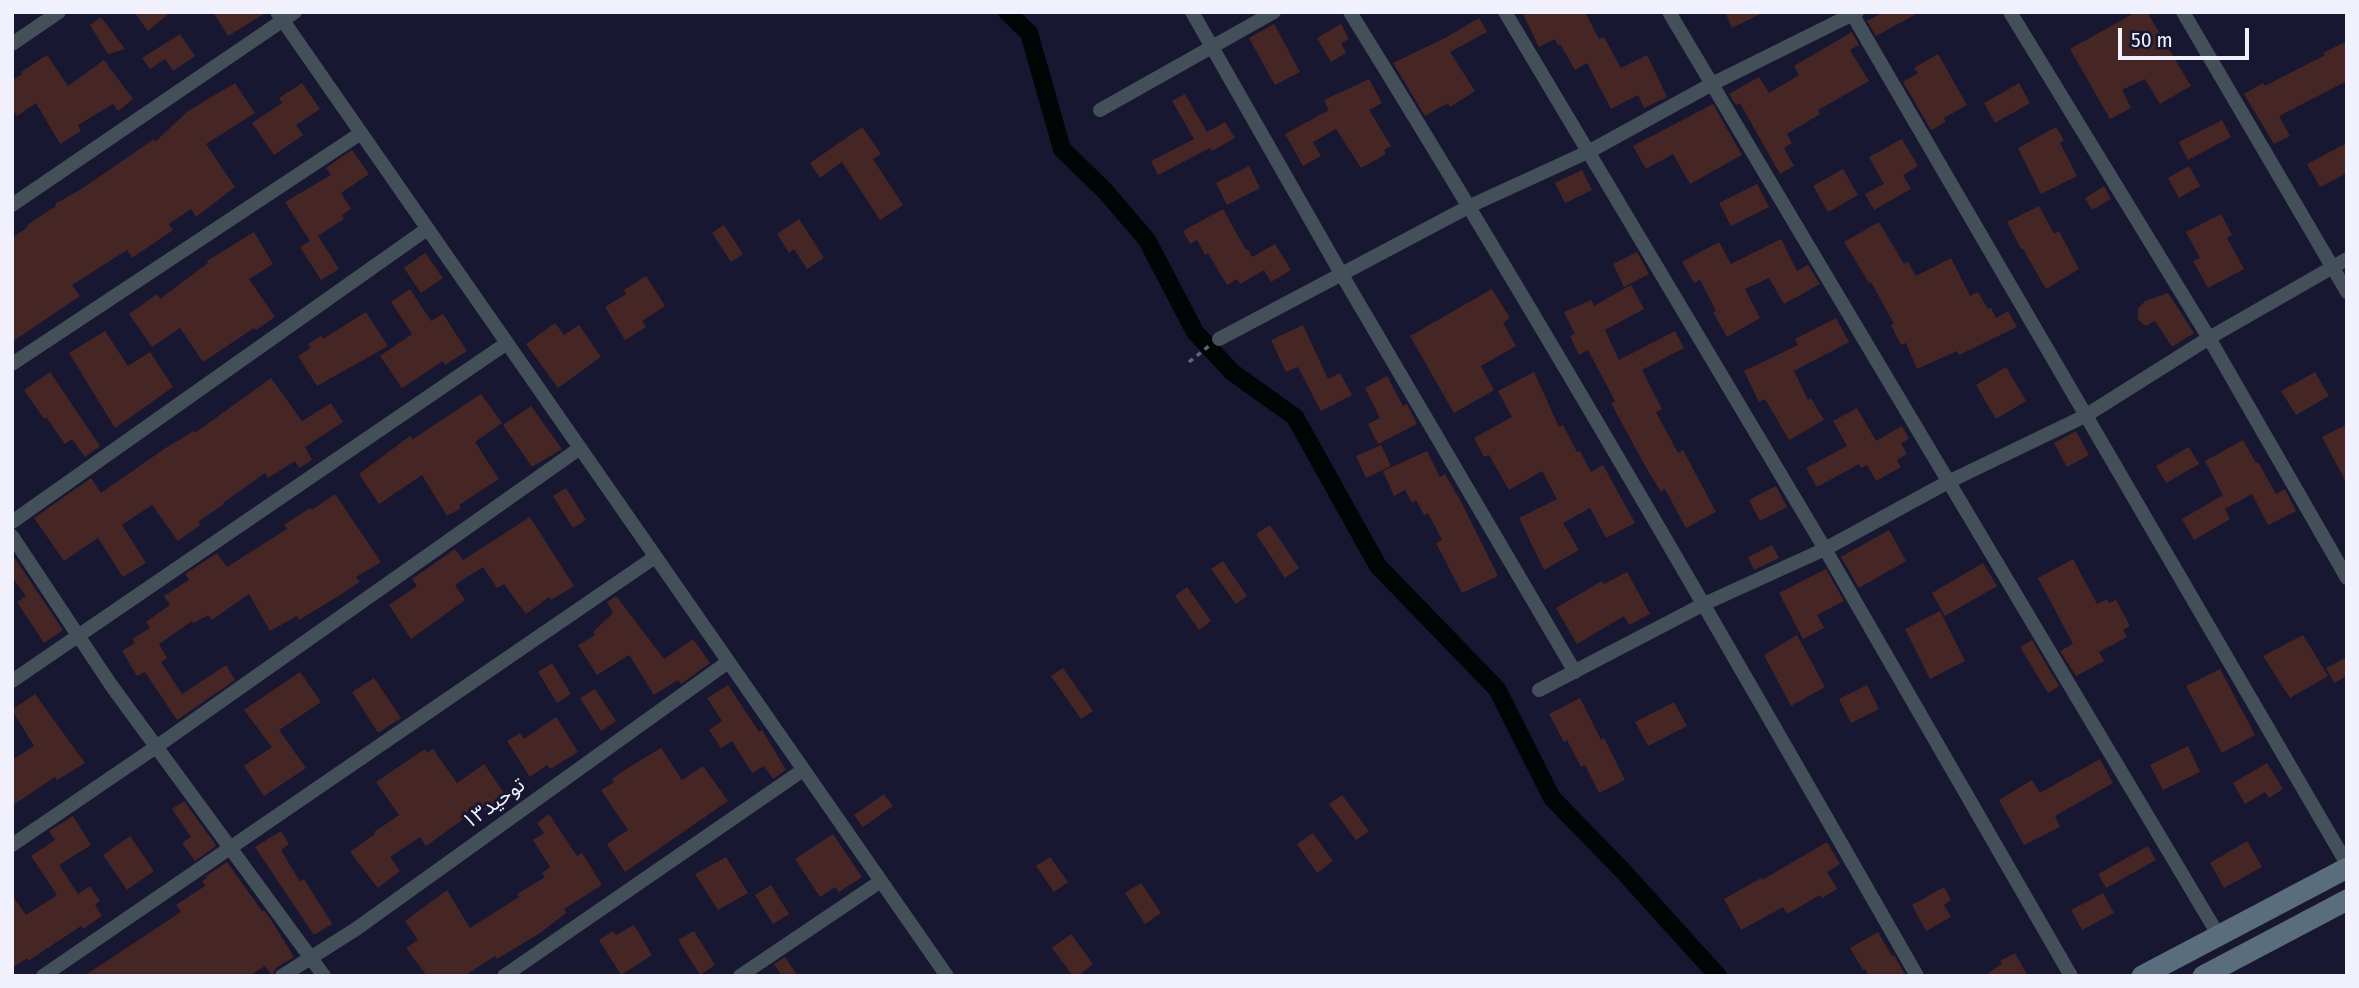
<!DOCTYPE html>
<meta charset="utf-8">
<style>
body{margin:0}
#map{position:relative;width:2359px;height:988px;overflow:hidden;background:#181731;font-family:"Fira Sans Condensed",sans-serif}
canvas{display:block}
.frame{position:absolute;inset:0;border:14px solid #f0f1fc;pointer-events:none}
.scale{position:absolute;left:2118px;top:28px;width:131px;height:32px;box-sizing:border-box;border:4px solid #f0f1fc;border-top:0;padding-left:9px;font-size:21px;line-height:24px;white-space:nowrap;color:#f0f1fc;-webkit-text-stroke:5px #181731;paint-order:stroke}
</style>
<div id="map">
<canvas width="2359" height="988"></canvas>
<div class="frame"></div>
<div class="scale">50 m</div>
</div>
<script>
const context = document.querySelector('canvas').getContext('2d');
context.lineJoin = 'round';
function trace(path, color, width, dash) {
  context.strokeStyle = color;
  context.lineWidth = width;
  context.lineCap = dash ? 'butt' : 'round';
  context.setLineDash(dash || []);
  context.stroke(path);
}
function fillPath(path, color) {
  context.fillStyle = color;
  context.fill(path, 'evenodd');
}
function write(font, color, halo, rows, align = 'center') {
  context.font = font + ' "Fira Sans Condensed","Noto Sans Arabic",sans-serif';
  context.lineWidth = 6;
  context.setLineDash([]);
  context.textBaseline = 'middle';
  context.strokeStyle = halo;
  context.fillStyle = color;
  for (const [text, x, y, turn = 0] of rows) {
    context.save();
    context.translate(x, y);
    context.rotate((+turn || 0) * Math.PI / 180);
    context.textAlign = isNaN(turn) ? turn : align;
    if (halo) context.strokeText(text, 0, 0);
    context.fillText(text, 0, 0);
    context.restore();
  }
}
trace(new Path2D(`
 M1007,12L1029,33L1062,149L1105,191L1147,240L1195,332L1232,372L1295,417L1378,566L1497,689L1552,798L1623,871L1718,976`), '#000505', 18);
fillPath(new Path2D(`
 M134,12H171L148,31Z
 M213,12H267L228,36Z
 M1522,12H1585L1599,39L1604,37L1621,68L1647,55L1667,97L1644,108L1638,95L1611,109L1587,63L1575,70L1560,44L1558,46L1555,39L1539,47Z
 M1725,12H1764L1732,28Z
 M1884,12H1920L1876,36L1867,21Z
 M2136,12H2147L2191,86L2160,104L2145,79L2122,90L2131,108L2110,119L2070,49Z
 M101,17L125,49L108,54L90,25Z
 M1479,18L1487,32L1450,52L1475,91L1450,107L1448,103L1425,116L1393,63L1445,38Z
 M1274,24L1300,72L1275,85L1249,38Z
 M1341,24L1349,39L1341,43L1346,53L1331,62L1317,38Z
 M1852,32L1859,45L1850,50L1869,81L1818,110L1820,114L1787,134L1792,143L1784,148L1794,166L1780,174L1740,103L1736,105L1729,94L1759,77L1769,93L1799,75L1794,66Z
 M180,34L195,56L173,71L165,59L150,69L142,58Z
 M2347,41V81L2279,116L2290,136L2274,144L2244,94L2263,83L2265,86L2325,55L2323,53Z
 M1938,54L1967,105L1944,118L1946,122L1931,130L1903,82L1918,73L1914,68Z
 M47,55L68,86L104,60L133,99L118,111L113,104L78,125L81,131L60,144L36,103L17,116L12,108V81L22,74L21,72Z
 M1369,79L1382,103L1369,110L1391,146L1384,150L1386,154L1361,168L1336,129L1313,142L1321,156L1303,166L1285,134L1329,110L1324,100Z
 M235,83L255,113L206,144L235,187L196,217L191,209L169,224L173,230L132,258L127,250L72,285L80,296L12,342V238L28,227L27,225L56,206L55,204L83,188L154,139L155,142L188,111Z
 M302,83L320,109L296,125L303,135L274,155L252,123L282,103L279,98Z
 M2019,83L2030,103L1995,123L1984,103Z
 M1185,94L1207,132L1225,122L1235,138L1212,151L1210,148L1158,175L1151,161L1194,139L1172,101Z
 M1713,104L1742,155L1690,184L1673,154L1646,169L1633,146Z
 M2222,120L2231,137L2188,160L2179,142Z
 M862,127L881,154L873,159L903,205L880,220L842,162L820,178L810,163Z
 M2056,127L2064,140L2060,143L2077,176L2041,194L2018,148Z
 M1902,139L1918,166L1903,175L1911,189L1874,210L1865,194L1884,184L1869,157Z
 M2347,143V173L2320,187L2307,164Z
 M352,150L369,174L341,193L351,209L342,215L344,219L310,241L285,202L331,175L326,168Z
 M1249,166L1260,188L1227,205L1216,183Z
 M2189,166L2200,186L2179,198L2168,178Z
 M1843,169L1858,195L1828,212L1813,186Z
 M1582,170L1592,190L1565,203L1555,183Z
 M1757,184L1769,207L1731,226L1719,203Z
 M2104,186L2111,199L2092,210L2085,198Z
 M2039,206L2054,234L2059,231L2079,269L2046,289L2023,249H2021L2007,222Z
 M1223,209L1246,250L1248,249L1252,257L1275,244L1291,270L1271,282L1264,270L1240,284L1237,279L1227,285L1208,253L1205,255L1197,240L1190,244L1183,231Z
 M2221,214L2232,235L2227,238L2244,269L2208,288L2193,261L2200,258L2186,232Z
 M799,219L824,258L807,269L794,249L789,253L777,234Z
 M1879,222L1904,264L1908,262L1916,276L1951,258L1970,296L1978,292L1988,309L1991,308L1996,318L2008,311L2017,327L1959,355L1957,351L1917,369L1906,343L1901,345L1891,325L1894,324L1871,282L1869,283L1844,242Z
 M724,225L743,254L731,262L712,233Z
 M254,232L273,264L249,279L275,317L256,330L254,328L203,362L180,328L152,347L129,314L157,294L160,299L208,263L207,261Z
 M318,236L339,269L321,280L300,247Z
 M1781,239L1797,271L1808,265L1820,284L1784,304L1769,278L1745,289L1760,318L1727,337L1713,312L1716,311L1700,280L1694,283L1682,262L1719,242L1731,264Z
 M1637,252L1649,274L1624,287L1613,264Z
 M425,253L443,278L421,293L404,268Z
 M646,276L665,306L642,321L646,327L625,340L605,307L626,294L624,290Z
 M1631,285L1644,309L1605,330L1619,360L1675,331L1684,348L1642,370L1662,409L1656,412L1678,453L1683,450L1716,512L1686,528L1665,489L1661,492L1644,464L1611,403L1615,401L1588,350L1579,355L1570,336L1575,334L1564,312L1591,300L1594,306Z
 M410,289L431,321L443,314L467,351L445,365L443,361L402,388L380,356L412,334L391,302Z
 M1492,289L1510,318L1503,323L1516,346L1481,366L1494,390L1454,413L1410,336Z
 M2168,293L2194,333L2172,347L2155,321L2146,326L2138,320V309L2145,301Z
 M366,312L388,346L317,386L298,356L311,348L308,344L321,336L323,339Z
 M1836,318L1849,342L1794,371L1808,400L1811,398L1824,420L1789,440L1765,399L1759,402L1744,371L1798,345L1795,339Z
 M555,323L564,335L579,325L601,357L558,388L526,344Z
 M1303,325L1328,379L1340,373L1352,395L1321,411L1298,367L1286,372L1271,340Z
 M105,331L128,366L150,352L173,387L115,428L69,353Z
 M2006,367L2026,401L1996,419L1976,385Z
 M50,372L100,446L85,457L72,439L65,444L46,417L44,419L24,390Z
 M1534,372L1559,427L1563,425L1577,452L1580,451L1591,472L1603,465L1635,523L1606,538L1590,508L1563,523L1579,550L1544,570L1519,518L1557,499L1542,471L1509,490L1489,455L1484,457L1474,438L1512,417L1498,391Z
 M2315,372L2329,396L2296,415L2281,391Z
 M1387,376L1403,406L1407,404L1417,424L1378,444L1368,424L1380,418L1365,388Z
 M271,378L302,421L331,403L343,422L305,447L312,460L299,468L295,461L268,478L265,473L223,503L224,504L198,522L200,525L178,541L152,505L122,525L146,563L123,577L98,538L64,561L34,518L91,478L101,493L164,449L194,431L195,433Z
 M481,394L502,423L475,442L499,479L459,505L461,508L447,516L422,475L379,504L359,474L410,436L413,439Z
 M531,406L562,449L532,467L503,425Z
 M1857,408L1876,441L1902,426L1909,439L1901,443L1907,454L1897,460L1901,467L1876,481L1867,465L1861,468L1859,464L1817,487L1806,468L1847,446L1833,421Z
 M2347,424V484L2322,437Z
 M2076,431L2089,455L2067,467L2054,443Z
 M2243,440L2256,463L2258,462L2276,494L2285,489L2296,511L2268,525L2252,494L2225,509L2230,519L2194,540L2182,519L2223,495L2205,461Z
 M1381,445L1391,466L1366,478L1356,456Z
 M2189,447L2199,464L2166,483L2156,466Z
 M1427,451L1440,477L1445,474L1460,500L1498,576L1462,593L1436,543L1442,540L1428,513L1424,515L1416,500L1412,503L1405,490L1394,496L1383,471Z
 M1776,486L1787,507L1760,521L1749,500Z
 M566,488L586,520L573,528L553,496Z
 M335,494L381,562L356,577L360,582L340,595L299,620L297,616L270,631L249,594L212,620L208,615L194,623L192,621L159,644L167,658L161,662L182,694L226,665L235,680L177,720L145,672L137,676L122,651L135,643L132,639L150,628L146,622L170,605L164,596L189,580L185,574L217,553L227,567L287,529L284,525L310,508L312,510Z
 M530,517L574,586L551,600L549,597L526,614L504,584L497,588L483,567L455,585L465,600L411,639L389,605L417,586L412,579L455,549L463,560Z
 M1270,525L1299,568L1285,578L1256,534Z
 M1889,530L1906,561L1859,588L1841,557Z
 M1772,545L1779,558L1754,570L1748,557Z
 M12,554L63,630L44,643L17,602L26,596L12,577Z
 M2073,559L2097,604L2107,599L2109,603L2116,600L2130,626L2123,630L2127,637L2099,652L2104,661L2076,676L2060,651L2073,644L2038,578Z
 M1223,561L1247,596L1236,604L1211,569Z
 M1983,563L1997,586L1945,616L1932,593Z
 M1826,569L1844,601L1817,615L1824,628L1803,639L1779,593Z
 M1627,572L1650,614L1629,625L1624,616L1577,644L1556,608L1602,581L1604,584Z
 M1187,587L1211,621L1199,630L1175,596Z
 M616,596L664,659L693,639L710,663L681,684L678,680L654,695L629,655L597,675L578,645L595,635L593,632L613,613L607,602Z
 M1940,611L1965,661L1930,679L1905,629Z
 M1797,635L1825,687L1791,706L1764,655Z
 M2303,635L2328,676L2290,698L2263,656Z
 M2032,640L2059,686L2048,693L2020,647Z
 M2347,657V676L2334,683L2326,668Z
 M552,663L571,694L557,703L538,672Z
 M1063,668L1093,711L1081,719L1051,676Z
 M2220,669L2255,735L2222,753L2186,686Z
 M300,672L321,702L279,730L306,768L264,796L244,766L272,747L244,710Z
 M374,678L401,718L378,733L352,692Z
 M728,685L759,732L762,730L786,770L773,779L764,766L752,773L732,741L721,748L709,730L722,721L707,698Z
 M1867,685L1879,709L1851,723L1839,699Z
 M595,689L616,721L601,731L580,698Z
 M35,694L85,763L57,780L55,777L12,806V760L34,746L12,710Z
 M1580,698L1601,740L1604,738L1625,780L1599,793L1585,765L1581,767L1567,740L1564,742L1549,714Z
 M1674,702L1687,726L1648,746L1635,722Z
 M556,717L578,752L550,769L547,765L530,777L507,741L520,733L524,739Z
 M2188,746L2200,772L2163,790L2150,765Z
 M661,748L682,780L703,766L728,801L625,872L607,844L628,830L601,790L614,782L612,779L623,771Z
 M425,749L427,753L433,749L457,783L484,764L506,796L479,814L476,810L426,846L420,837L390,857L400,871L378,888L350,852L375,834L374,832L399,815L376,782Z
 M2100,759L2113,783L2055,816L2060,827L2024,845L1999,800L2032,780L2040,793Z
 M2267,763L2283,789L2269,798L2265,792L2245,804L2233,783Z
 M884,794L893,806L863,827L854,815Z
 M1342,795L1369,831L1356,840L1329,804Z
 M184,801L215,844L216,846L195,861L182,843L191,837L172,809Z
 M549,814L577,856L582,853L602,885L564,909L566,913L540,933L497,959L495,956L464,976H427L406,948L418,940L405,921L447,890L470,928L519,897L517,894L545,877L542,873L550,867L533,840L544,833L537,823Z
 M73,816L91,845L59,865L78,894L90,886L100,901L95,905L102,916L83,929L81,926L28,961L27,958L12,968V895L26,915L57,895L31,856L55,840L49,831Z
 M281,831L289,844L281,850L300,882L304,879L332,924L314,935L255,847Z
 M1313,833L1333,861L1317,873L1297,844Z
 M833,834L862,877L839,892L835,887L820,897L795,859Z
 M130,836L154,871L127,890L103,855Z
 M2247,841L2262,867L2224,888L2210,863Z
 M1827,842L1840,864L1827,872L1837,889L1822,898L1820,895L1787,914L1783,907L1741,930L1724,899L1761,878L1762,880Z
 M2148,846L2156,860L2106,888L2098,874Z
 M726,857L748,893L718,910L695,874Z
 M1050,857L1068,882L1054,892L1036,866Z
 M227,862L262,911L264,910L273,923L294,957L276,968L272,976L265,966L249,976H84L181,912L176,905L205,886L202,881L207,878L206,876Z
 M1141,883L1161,913L1145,924L1125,893Z
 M771,885L789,914L773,924L755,895Z
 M1944,887L1951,900L1944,905L1951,917L1926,931L1912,905Z
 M2103,893L2114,913L2082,930L2071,910Z
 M634,925L652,955L621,975L599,940L613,931L616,935Z
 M694,931L715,965L700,975L678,940Z
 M1878,932L1892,956L1894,955L1906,976H1869L1865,969L1863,970L1850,948Z
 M1071,934L1093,964L1078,976H1073L1052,948Z
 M2015,953L2028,976H1983L2002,964L2000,961Z
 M785,957L798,976H782L774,964Z`), '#462525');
trace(new Path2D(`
 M1189,362L1209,346`), '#646478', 3.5, [5, 5]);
trace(new Path2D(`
 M277,12L947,976
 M1192,12L1342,275L1575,672
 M1350,12C1546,329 1732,652 1917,976
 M1505,12L1825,549L2071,976
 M1669,12L2219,936
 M1851,12L2347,864
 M2010,12L2209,338L2347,578
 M2183,12L2347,292
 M12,44L59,12
 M1100,110L1274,12
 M12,205L295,12
 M1219,339L1470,206L1590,151L1712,84L1857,12
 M12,364L361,133
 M12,522L427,229
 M12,536L111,685L324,976
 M12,681L507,343
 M1539,690L1704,604L1825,549L1948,482L2085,416L2209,338L2347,259
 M12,845L156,747L580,448
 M43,976L655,557
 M282,976L356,929L728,662
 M504,976L803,770
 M740,976L881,881`), '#445059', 14);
trace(new Path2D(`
 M2142,976L2347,868
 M2203,976L2347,900`), '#5a6d7d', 21);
write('21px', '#f0f1fc', '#181731', [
 ["توحید۱۳",494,804,-36]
]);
</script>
